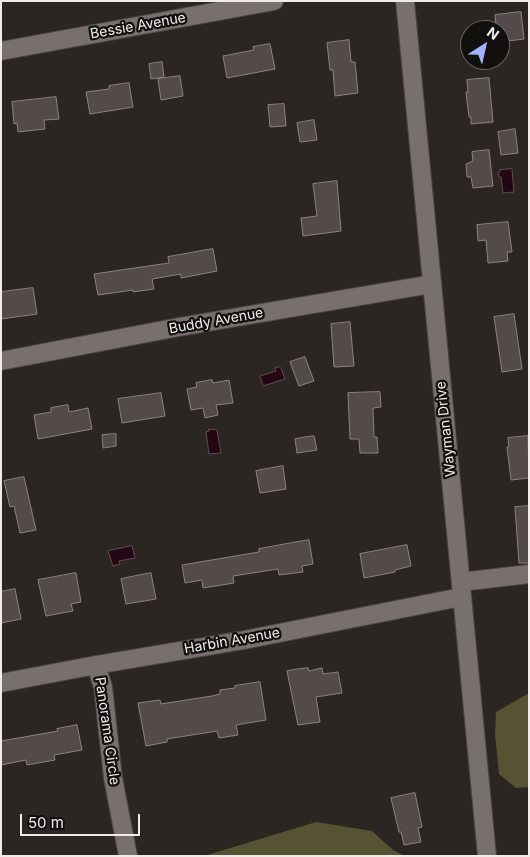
<!DOCTYPE html>
<style>
body{margin:0}
#map{position:relative;width:530px;height:857px;overflow:hidden;background:#2c2623;font-family:Inter,sans-serif}
canvas{display:block}
.frame{position:absolute;inset:0;border:2px solid #f0ecea;pointer-events:none}
.north{position:absolute;left:460px;top:20px;width:50px;height:50px;box-sizing:border-box;background:#12100f;border:1px solid #6b6867;border-radius:50%;rotate:35deg;font-size:14px;font-weight:700;line-height:20px;text-align:center;color:#f0ecea}
.north::after{content:'';display:block;margin:auto;width:18px;height:22px;background:#a4b2fc;clip-path:polygon(50% 0,100% 100%,50% 72%,0 100%)}
.scale{position:absolute;left:20px;top:814px;width:120px;height:22px;box-sizing:border-box;border:2px solid #f0ecea;border-top:0;padding-left:6px;font-size:15px;line-height:18px;white-space:nowrap;color:#f0ecea;-webkit-text-stroke:4px #12100f;paint-order:stroke}
</style>
<div id="map">
<canvas width="530" height="857"></canvas>
<div class="frame"></div>
<div class="north">N</div>
<div class="scale">50 m</div>
</div>
<script>
const context = document.querySelector('canvas').getContext('2d');
context.lineJoin = 'round';
function fillPath(path, color) {
  context.fillStyle = color;
  context.fill(path, 'evenodd');
}
function trace(path, color, width, dash) {
  context.strokeStyle = color;
  context.lineWidth = width;
  context.lineCap = dash ? 'butt' : 'round';
  context.setLineDash(dash || []);
  context.stroke(path);
}
function write(font, color, halo, rows, align = 'center') {
  context.font = font + ' Inter,sans-serif';
  context.lineWidth = 4.5;
  context.setLineDash([]);
  context.textBaseline = 'middle';
  context.strokeStyle = halo;
  context.fillStyle = color;
  for (const [text, x, y, turn = 0] of rows) {
    context.save();
    context.translate(x, y);
    context.rotate((+turn || 0) * Math.PI / 180);
    context.textAlign = isNaN(turn) ? turn : align;
    if (halo) context.strokeText(text, 0, 0);
    context.fillText(text, 0, 0);
    context.restore();
  }
}
fillPath(new Path2D(`
 M529,693V787L516,788L499,774L495,735L496,712Z
 M316,822L372,831L393,850L405,856H204Z`), '#555332');
const water = new Path2D(`
 M512,169L514,192L503,193L501,177H499L498,173L500,172V170Z
 M279,367L281,368L285,379L263,386L260,376L276,371L275,368Z
 M209,429L217,430L221,453L209,454L206,432L209,431Z
 M132,546L135,558L119,561L120,564L113,566L108,551Z`);
fillPath(water, '#230813');
trace(water, '#604c54', 1);
const building = new Path2D(`
 M521,12L524,39L500,42V30H496L495,15Z
 M349,40L351,62H355L358,93L335,96L333,70H330L327,43Z
 M270,44L275,69L227,78L223,56L254,50L253,47Z
 M162,62L164,77L151,79L149,64Z
 M180,76L183,96L161,100L158,79Z
 M489,78L493,122L471,124V117H469L466,92H468L467,80Z
 M129,83L133,107L90,114L86,92L109,89V86Z
 M56,97L59,119L44,120L45,129L18,132L17,123L14,124L12,102Z
 M284,104L286,126L270,127L268,105Z
 M314,120L317,140L300,142L297,123Z
 M515,129L518,153L501,155L498,132Z
 M489,150L493,186L473,188L471,177H467L466,164L473,161L472,152Z
 M337,181L341,231L303,236L301,218L317,216L313,184Z
 M508,222L512,252H507L508,261L488,263L486,240L478,241L477,225Z
 M213,249L217,271L181,278V274L152,279L154,289L133,292V290L98,295L94,274L169,263L168,257Z
 M33,288L37,314L1,319V292Z
 M514,314L522,369L502,372L494,317Z
 M350,322L354,366L334,367L331,324Z
 M305,357L314,381L299,386L290,362Z
 M212,380L213,383L229,380L233,403L216,405L218,415L205,418L203,408L191,410L187,389L197,387L196,383Z
 M380,392L381,407L373,408L374,437H377L378,453H360L359,439H350L348,393Z
 M161,393L165,416L122,423L118,399Z
 M68,405L69,412L88,408L92,429L38,439L34,415L51,412V408Z
 M116,434V446L103,448L102,435Z
 M314,436L317,450L297,453L295,439Z
 M528,436L529,478L511,480L507,447H509L508,438Z
 M283,466L286,489L260,493L256,471Z
 M24,477L36,530L20,533L14,506L10,507L4,481Z
 M529,506V563H519L515,507Z
 M309,540L313,564L302,566L303,572L279,575L278,569L233,576L234,583L203,588L202,580L185,583L182,565L259,552V549Z
 M407,545L411,566L395,570V572L364,578L360,554Z
 M76,573L81,602L71,604L73,611L46,616L38,580Z
 M151,573L156,599L126,604L121,579Z
 M15,589L21,619L1,623V592Z
 M308,668L309,671L322,668L323,674L338,672L342,693L316,697L320,722L298,725L287,671Z
 M260,682L266,720L236,725L238,735L219,738L217,731L167,739V742L146,746L138,703L160,700L161,704L212,696L220,694V690L235,688V686Z
 M77,725L82,750L54,755L55,760L27,765L26,760L1,765V741L58,731L57,729Z
 M415,793L422,827L418,828L421,842L404,845L401,832H399L391,798Z`);
fillPath(building, '#524b4a');
trace(building, '#8b8383', 1);
const street = new Path2D(`
 M405,1L487,856
 M1,51L274,1
 M1,361L179,327L432,284
 M461,582L529,574
 M96,665L103,687L113,778L128,856
 M1,683L96,665L244,640L461,597`);
trace(street, '#494442', 20);
trace(street, '#77706d', 18);
write('14px', '#f0ecea', '#12100f', [
 ["Bessie Avenue",138,26,-10],
 ["Buddy Avenue",216,321,-10],
 ["Wayman Drive",446,429,-96],
 ["Harbin Avenue",232,641,-10],
 ["Panorama Circle",107,731,82]
]);
</script>
